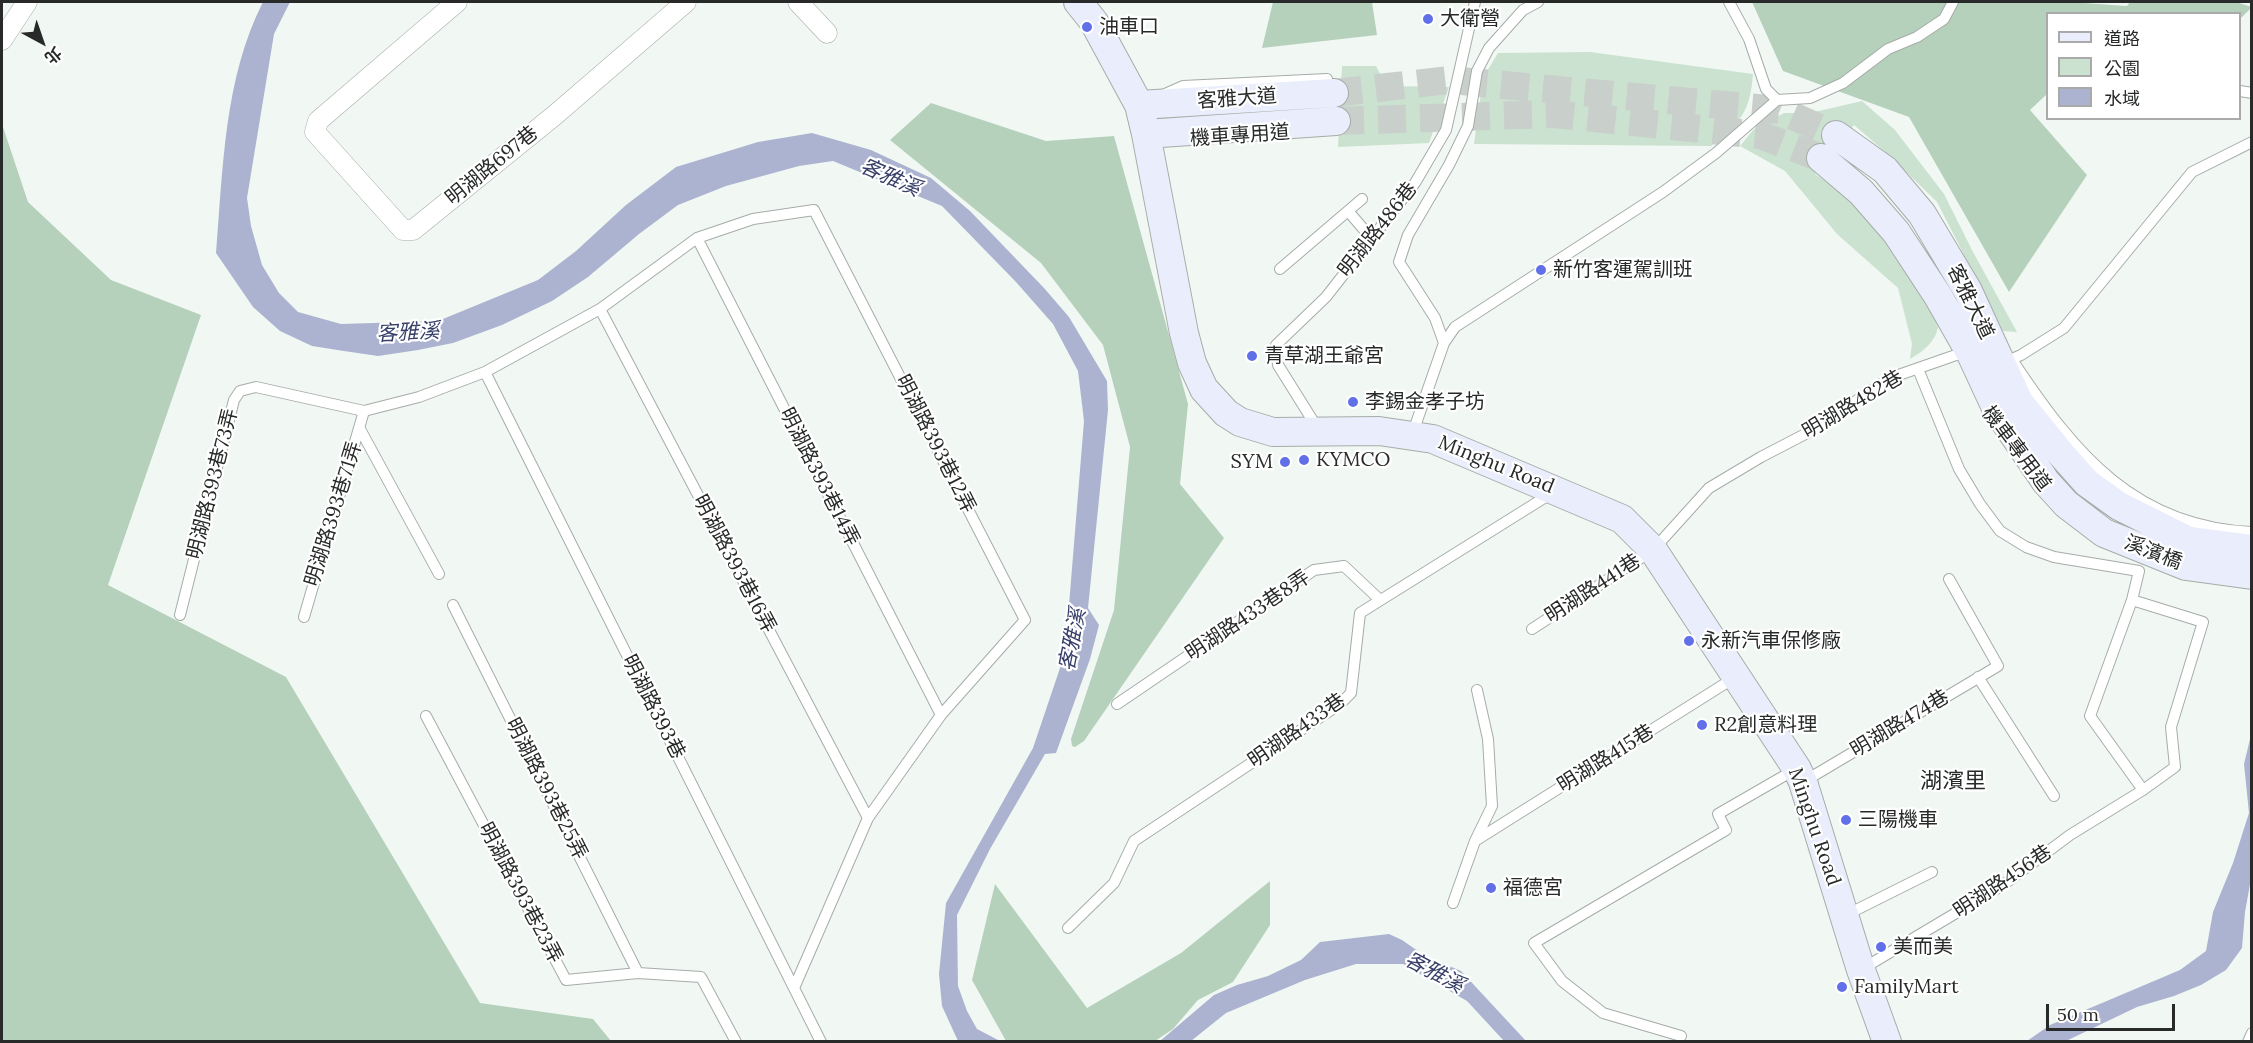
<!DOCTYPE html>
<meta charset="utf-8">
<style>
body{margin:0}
#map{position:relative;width:2253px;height:1043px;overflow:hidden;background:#f1f8f3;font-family:Lora,"Noto Sans TC",serif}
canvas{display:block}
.frame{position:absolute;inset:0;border:3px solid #272a28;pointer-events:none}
.legend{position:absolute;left:2046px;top:12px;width:195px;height:108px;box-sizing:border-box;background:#fff;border:2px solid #a9aaa9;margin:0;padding:8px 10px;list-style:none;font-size:18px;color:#272a28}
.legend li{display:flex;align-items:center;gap:12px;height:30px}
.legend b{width:30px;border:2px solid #a9aaa9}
.north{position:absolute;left:12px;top:12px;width:60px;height:60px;-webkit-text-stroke:4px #fff;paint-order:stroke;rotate:140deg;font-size:16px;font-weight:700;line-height:24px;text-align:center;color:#272a28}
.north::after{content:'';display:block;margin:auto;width:21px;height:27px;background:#272a28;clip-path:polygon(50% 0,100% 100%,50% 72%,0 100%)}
.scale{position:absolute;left:2046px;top:1004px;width:129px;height:27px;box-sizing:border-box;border:3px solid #272a28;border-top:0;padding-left:8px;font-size:18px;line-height:21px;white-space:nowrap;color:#272a28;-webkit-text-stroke:4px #fff;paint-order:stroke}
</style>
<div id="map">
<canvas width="2253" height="1043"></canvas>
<div class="frame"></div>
<ul class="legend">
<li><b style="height:8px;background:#eaedfb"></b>道路</li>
<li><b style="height:16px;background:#cae2cf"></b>公園</li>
<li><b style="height:16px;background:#acb3d0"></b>水域</li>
</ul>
<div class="north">北</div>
<div class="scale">50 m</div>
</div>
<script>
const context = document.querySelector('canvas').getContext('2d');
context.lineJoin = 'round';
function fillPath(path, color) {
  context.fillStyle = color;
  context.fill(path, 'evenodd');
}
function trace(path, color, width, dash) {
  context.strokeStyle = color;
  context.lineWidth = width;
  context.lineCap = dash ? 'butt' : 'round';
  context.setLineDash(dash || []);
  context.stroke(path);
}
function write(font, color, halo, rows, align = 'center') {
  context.font = font + ' Lora,"Noto Sans TC",serif';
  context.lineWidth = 4.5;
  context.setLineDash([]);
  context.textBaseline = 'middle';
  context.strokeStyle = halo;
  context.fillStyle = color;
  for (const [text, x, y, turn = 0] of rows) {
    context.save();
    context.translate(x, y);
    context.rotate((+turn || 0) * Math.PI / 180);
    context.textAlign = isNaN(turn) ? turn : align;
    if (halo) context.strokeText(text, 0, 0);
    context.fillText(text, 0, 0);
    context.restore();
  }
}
fillPath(new Path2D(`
 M1590,52L1753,74C1750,112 1741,122 1711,146L1474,144L1483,78L1498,53Z
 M1342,66H1376L1386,86L1449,87L1429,143L1338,147Z
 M1862,101L1895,130L1944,194L1973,252L2017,332L2003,331L1937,202L1891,157L1854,125L1815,174L1868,211L1913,274L1938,327C1935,343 1923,351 1910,359L1912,344L1898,288L1837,234L1785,171L1740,146L1754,129L1784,113H1810Z`), '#cae2cf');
fillPath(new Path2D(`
 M1273,2H1372L1377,35L1262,48Z
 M1752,2H2069L2127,6L2130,2H2236L2252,7L2240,19V14H2048L2047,94L2030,110L2087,175L2009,292L1909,117L1783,71Z
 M931,103L1046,141L1114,136L1188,404L1180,484L1224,538L1084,741L1075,747L1072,746L1071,739L1114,610L1130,447L1103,345L1041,263L890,140Z
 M2,124L28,202L111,280L201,315L108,585L286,677L480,1003L593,1019L611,1041H2Z
 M1270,881V925L1233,982L1198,1000L1173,1029L1155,1041H1006L972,980L995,884L1087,1008L1181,953Z`), '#b5d1bb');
fillPath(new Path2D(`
 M263,2H290L274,34L247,198L251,226L262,265L279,293L298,312L341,324L438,321L538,280L576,251L626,205L676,167L758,142L812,133L871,150L931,178L970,211L1044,288L1069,317L1107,381L1108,410L1088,608L1099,625L1090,659L1056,753L1045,754L990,849L957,915L958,986L967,1011L977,1029L1000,1041H958L942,1006L939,974L946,903L1033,748L1060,668L1069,605L1084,421L1078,371L1053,324L1016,282L942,206L833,161L799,166L726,186L678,205L639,234L588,277L552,301L502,325L453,343L418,350L378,356L344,351L312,346L280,331L253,307L216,253C223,169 224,78 263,2Z
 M2251,735V879L2245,912L2242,948L2226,970L2201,985L2174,996L2137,1007L2066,1041H2027L2050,1025L2180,970L2206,951L2213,912L2233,863L2249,813L2244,764Z
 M1389,934L1402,940L1425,956L1461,971L1526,1041H1504L1467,1001L1403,964H1356L1305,980L1226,1013L1191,1041H1160L1214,995L1237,985L1268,976L1301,960L1320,942Z`), '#acb3d0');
trace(new Path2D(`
 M1334,93L1449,80L1779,110L1836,135
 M1336,121L1554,114L1760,135L1821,158`), '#c9cfca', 28, [28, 14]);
const lane = new Path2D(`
 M1729,2L1749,39L1766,89L1777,100L1810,98L1843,83L1888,49L1917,37L1944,19L1953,2
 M2240,91L2252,93
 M1165,94L1183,86L1327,79
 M1348,211L1372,239
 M697,238L941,715
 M1280,269L1362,199
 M600,309L868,818
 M1444,343L1455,327L1663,192L1716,153L1777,100
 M2002,358L2012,359L2021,355L2064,328L2192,172L2252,142
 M2015,364C2075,454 2135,527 2252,532
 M485,372L821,1042
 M360,429L439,574
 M1318,429L1278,365L1276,345L1326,297L1415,183L1446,130L1475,2
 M1412,435L1444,343L1435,318L1399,262L1408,235L1449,165L1468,126L1477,71L1489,48L1523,10L1538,2
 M2132,600L2090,716L2143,790
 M453,605L638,973
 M180,615L234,400L240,391L256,387L364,411L419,397L485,372L600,309L697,238L753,219L814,210L1025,620L941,715L868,818L794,988
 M304,617L364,411
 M1532,629L1653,550L1709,488L1761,457L1813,430L1890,378L1956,355L1969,354
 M1978,677L2054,796
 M1117,704L1314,570L1344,566L1379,599
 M426,716L566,980L638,973L701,977L736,1042
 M1803,782L1998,666L1949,579
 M1475,841L1734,678
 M1453,903L1475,841L1492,806L1488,739L1477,690
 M1844,916L1932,872
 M1068,928L1114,883L1134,841L1340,704L1351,693L1360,613L1552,493
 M1862,969L2003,885L2070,835L2143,790L2175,767L2171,727L2203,622L2132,600L2139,571L2054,557L2026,547L2000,531L1980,504L1959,469L1918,369
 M1681,1036L1603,1013L1562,981L1534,943L1726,830L1718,814L1796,769
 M2248,1042L2252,1033`);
const street = new Path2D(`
 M457,2L318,121L315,132L403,230H413L555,115L686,2
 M798,2L827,33
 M2,40L27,2`);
const secondary = new Path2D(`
 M1078,2L1094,22L1139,105L1146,134L1184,333L1192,363L1204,389L1226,413L1240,422L1273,432L1379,431L1433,439L1622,519L1653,550L1797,769L1803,782L1861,970L1887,1042
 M1139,105L1334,93
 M1146,134L1336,121
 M1836,135L1885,170L1922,214L1968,291L2019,402L2062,455L2087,483L2119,506L2189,541L2252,549
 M1821,158L1861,192L1896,232L1938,296L1971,354L1997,410L2046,482L2066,504L2104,533L2186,566L2252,575`);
trace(lane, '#a6aca7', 12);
trace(street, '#a6aca7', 21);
trace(secondary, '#a6aca7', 30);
trace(lane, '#fff', 10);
trace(street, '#fff', 20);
trace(secondary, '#eaedfb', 28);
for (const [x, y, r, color] of [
 [1428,19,6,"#6170e8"],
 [1087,27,6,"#6170e8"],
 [1541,270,6,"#6170e8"],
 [1252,356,6,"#6170e8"],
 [1353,402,6,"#6170e8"],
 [1304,460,6,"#6170e8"],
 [1285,462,6,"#6170e8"],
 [1689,641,6,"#6170e8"],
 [1702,725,6,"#6170e8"],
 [1846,820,6,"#6170e8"],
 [1491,888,6,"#6170e8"],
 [1881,947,6,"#6170e8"],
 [1842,987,6,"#6170e8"]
]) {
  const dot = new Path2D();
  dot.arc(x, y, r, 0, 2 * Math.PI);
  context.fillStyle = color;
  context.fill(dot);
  trace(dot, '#fff', 2);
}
write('20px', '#272a28', '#fff', [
 ["大衛營",1440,19],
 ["油車口",1099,27],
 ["新竹客運駕訓班",1553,270],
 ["青草湖王爺宮",1264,356],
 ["李錫金孝子坊",1365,402],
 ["KYMCO",1316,460],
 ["SYM",1273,462,"right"],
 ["永新汽車保修廠",1701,641],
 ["R2創意料理",1714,725],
 ["三陽機車",1858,820],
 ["福德宮",1503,888],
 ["美而美",1893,947],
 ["FamilyMart",1854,987]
], 'left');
write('20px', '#272a28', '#fff', [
 ["客雅大道",1237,99,-4],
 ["機車專用道",1240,136,-4],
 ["明湖路697巷",492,166,-39],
 ["明湖路486巷",1378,230,-52],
 ["客雅大道",1970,302,64],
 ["明湖路482巷",1853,405,-31],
 ["明湖路393巷12弄",935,444,63],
 ["機車專用道",2016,449,53],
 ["Minghu Road",1496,465,22],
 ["明湖路393巷14弄",819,477,63],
 ["明湖路393巷73弄",213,484,-76],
 ["明湖路393巷71弄",334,514,-73],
 ["溪濱橋",2153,553,21],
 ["明湖路393巷16弄",734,564,62],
 ["明湖路441巷",1593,589,-33],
 ["明湖路433巷8弄",1248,616,-34],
 ["明湖路393巷",653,707,63],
 ["明湖路474巷",1900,724,-31],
 ["明湖路433巷",1297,731,-35],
 ["明湖路415巷",1606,759,-32],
 ["明湖路393巷25弄",546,789,63],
 ["Minghu Road",1814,827,71],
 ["明湖路456巷",2003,882,-34],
 ["明湖路393巷23弄",520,893,62]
]);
write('italic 21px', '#373f69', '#fff', [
 ["客雅溪",890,178,24],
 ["客雅溪",408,333,-3],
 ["客雅溪",1073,640,-79],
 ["客雅溪",1434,973,28]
]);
write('22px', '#272a28', '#fff', [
 ["湖濱里",1953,782]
]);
</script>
